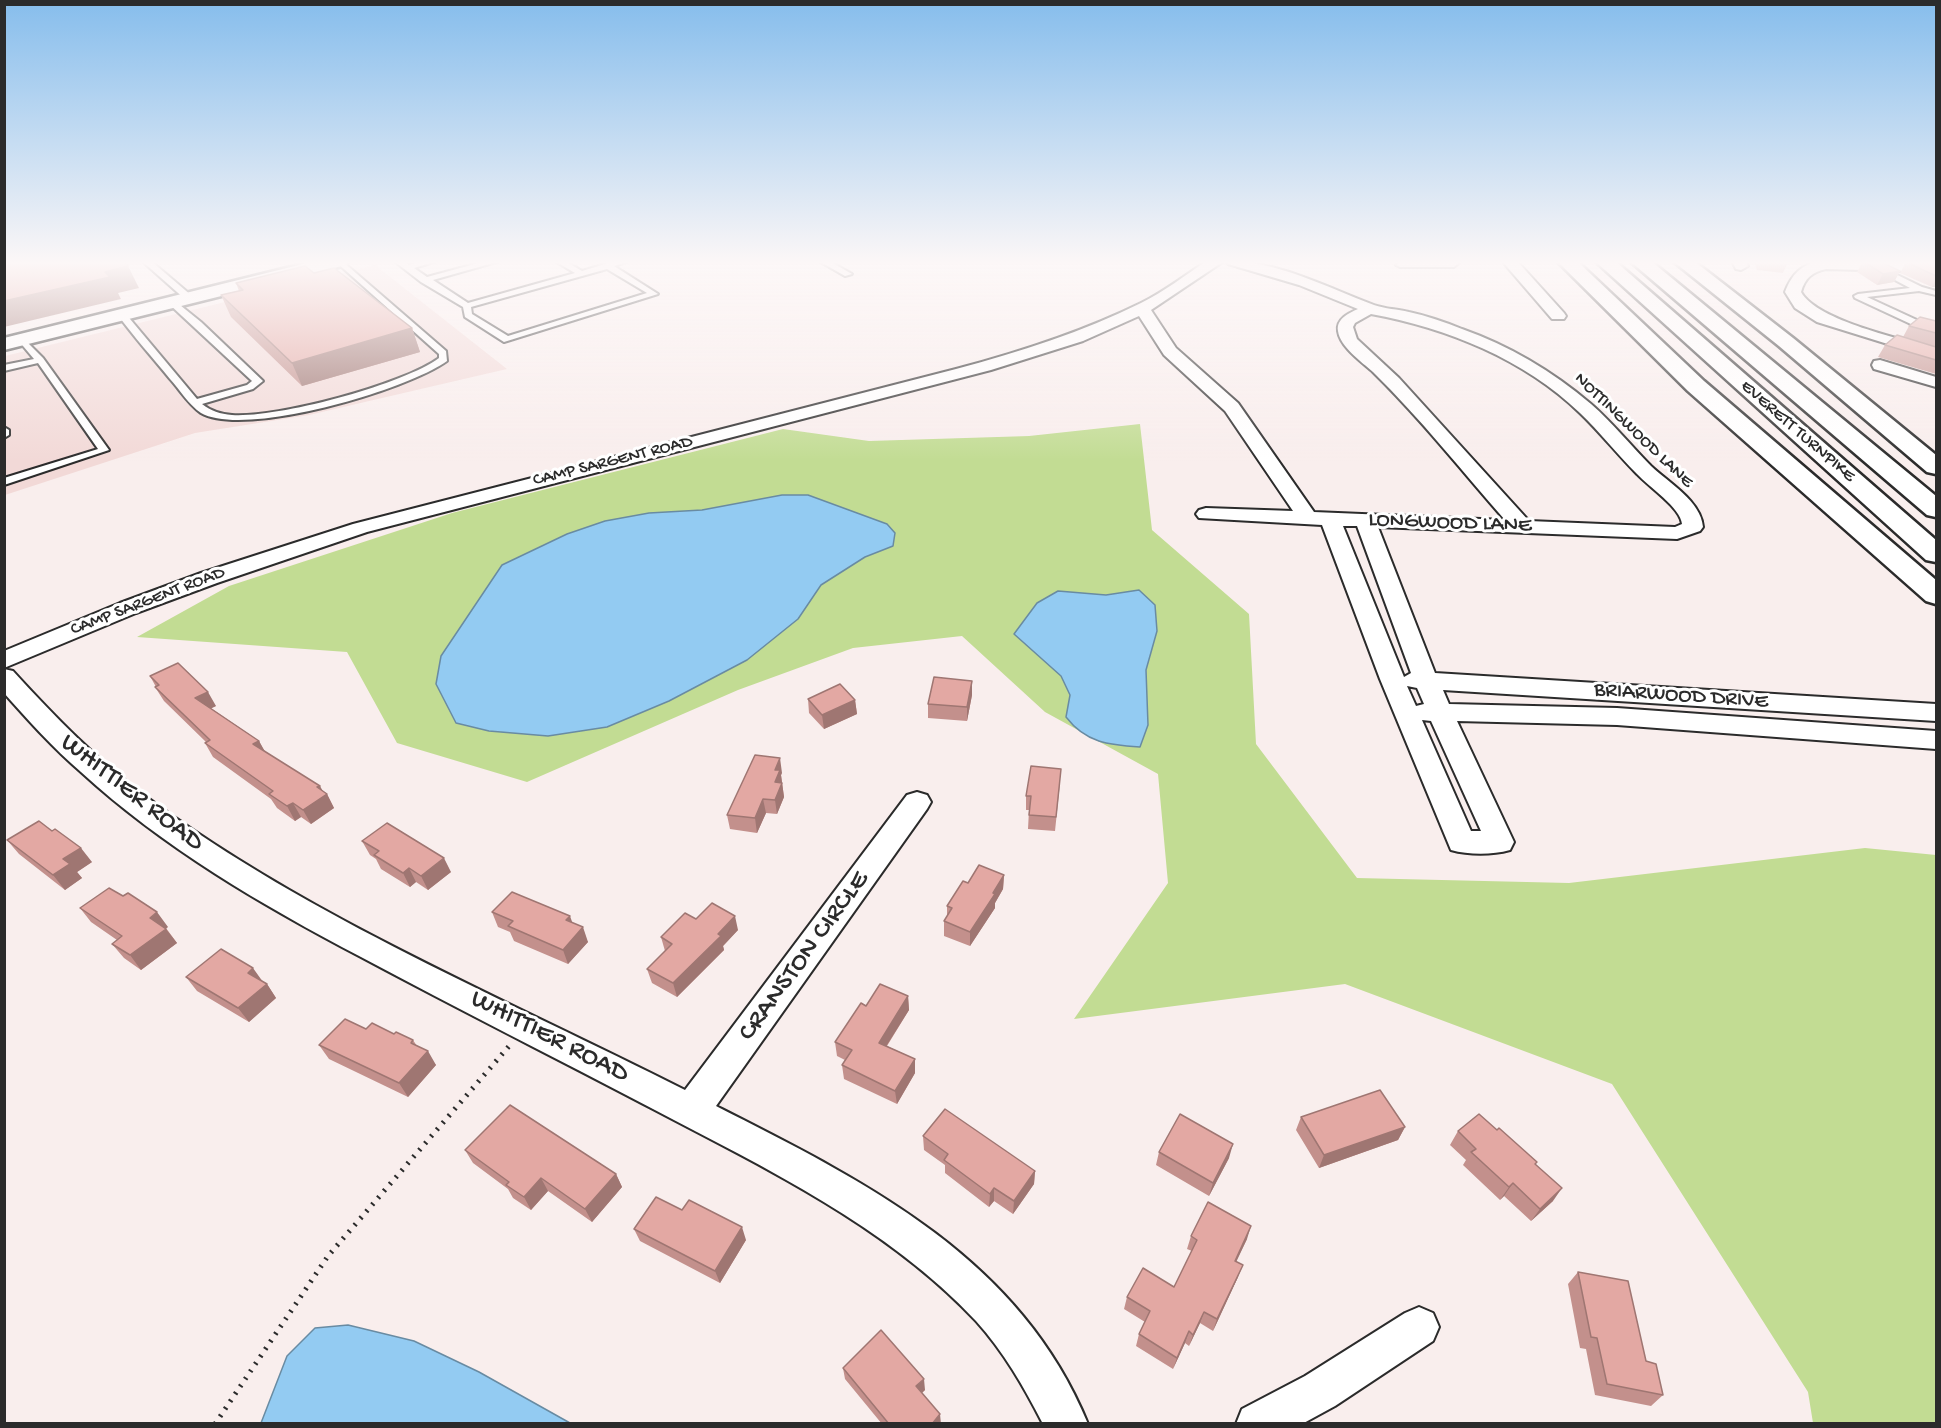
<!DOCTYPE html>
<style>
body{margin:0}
#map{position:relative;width:1941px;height:1428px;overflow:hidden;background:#f9eeed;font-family:"Gochi Hand",sans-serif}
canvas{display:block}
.frame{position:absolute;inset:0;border:6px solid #2b2b2b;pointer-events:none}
</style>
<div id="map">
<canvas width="1941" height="1428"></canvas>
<div class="frame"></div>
</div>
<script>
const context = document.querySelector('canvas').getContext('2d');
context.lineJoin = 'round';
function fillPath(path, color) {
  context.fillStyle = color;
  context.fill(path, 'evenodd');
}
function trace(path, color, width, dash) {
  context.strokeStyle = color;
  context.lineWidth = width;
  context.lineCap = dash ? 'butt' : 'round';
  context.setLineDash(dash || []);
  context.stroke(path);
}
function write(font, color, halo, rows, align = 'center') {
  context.font = font + ' "Gochi Hand",sans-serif';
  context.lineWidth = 6;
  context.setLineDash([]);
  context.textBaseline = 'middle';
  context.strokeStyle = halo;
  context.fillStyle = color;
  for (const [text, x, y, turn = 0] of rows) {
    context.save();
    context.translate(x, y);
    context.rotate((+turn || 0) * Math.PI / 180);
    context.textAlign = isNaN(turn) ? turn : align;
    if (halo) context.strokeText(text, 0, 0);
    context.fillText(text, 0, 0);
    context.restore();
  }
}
fillPath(new Path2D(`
 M375,265L507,369L309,415L195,433L5,495V356Z`), '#f2d9d7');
fillPath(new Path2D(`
 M1140,424L1152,530L1249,614L1256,744L1357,878L1569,883L1865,848L1936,855V1423H1813L1808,1392L1612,1084L1345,984L1074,1019L1168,883L1158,774L1045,712L962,636L853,648L738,690L527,782L397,743L347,652L137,637L229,586L452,513L783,429L869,441L1029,436Z`), '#c2dc93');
const water = new Path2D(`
 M782,495H808L887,524L895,533L893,546L865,557L821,585L798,619L747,660L669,701L607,727L548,736L489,731L456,723L436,684L441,656L502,565L567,534L605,521L649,513L702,510Z
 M1139,590L1155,605L1157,631L1146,670L1148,725L1140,747C1109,745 1086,743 1066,717L1070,695L1061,676L1014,634L1037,603L1058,591L1106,595Z
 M348,1325L414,1341L479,1372L570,1423H261L287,1356L315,1328Z`);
fillPath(water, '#93cbf2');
trace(water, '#698ba2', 1.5);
const service = new Path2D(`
 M142,261H151L192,296V300H186Z
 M335,261H342L446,351L447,361C407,390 245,438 201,413C189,405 180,390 170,379C153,358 134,337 118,315L125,313L197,399L247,385L252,381L168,303L175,301L201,322L263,381L253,389L202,404C211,411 220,414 232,415C278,418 402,385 439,358V354Z
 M394,261H404L409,265L423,261H437L414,268L427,277L486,261H500L433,280L468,303L575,273L555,261H565L582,271L615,261H629L614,266L658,294L504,342L465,317L463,307L421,282ZM607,269L647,293L508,336L472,314L471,307Z
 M819,261H829L852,274L845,276Z
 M1453,261H1461L1454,267H1400L1396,265L1400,263Z
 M1881,267L1922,287L1936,291V295L1919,291L1867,297L1919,321L1936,326V331L1913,325L1855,298L1854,296L1858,294L1910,288L1878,271L1877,269Z
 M22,337L43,358L109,450L4,485V478L98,449L38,363L4,371V365L34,359L18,340Z
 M4,427L9,430V435L4,438Z`);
const minor = new Path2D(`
 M1207,261H1224L1151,310L1176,348L1238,403L1314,512L1505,520C1462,471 1420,418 1373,372C1362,362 1340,347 1338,331C1336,319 1349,313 1358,309L1299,285L1228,264L1226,261C1278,261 1326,287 1374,305C1385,309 1398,309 1409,312C1427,316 1445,322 1462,329C1510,346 1552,371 1591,404C1613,423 1631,446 1651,466C1669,483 1701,501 1703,527L1700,531L1677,539L1378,527L1435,673L1936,704V721L1443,690L1449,704L1617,708L1936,731V749L1617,725L1457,721L1514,842L1510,850C1492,855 1469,855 1451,850L1380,679L1322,525L1199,518L1196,514L1199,510L1206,508L1293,511L1225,411L1164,355L1139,316L1083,341L991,370L367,532L217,583L136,613L4,668V651L120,603L201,573L353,524L956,369C1020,352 1082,332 1141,303C1164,292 1185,275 1207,261ZM1371,314C1447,328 1524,359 1580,413C1600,432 1617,454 1637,474C1648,486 1681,508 1682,524L1675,527L1529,521L1399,378L1357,339L1353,327L1355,323ZM1343,526H1357L1411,673L1404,677ZM1407,686L1417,688L1424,704L1416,706ZM1422,720L1431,721L1481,831H1471Z
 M1502,261H1517L1564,313L1566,316L1564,319H1552Z
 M1732,261H1746L1748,266L1741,270L1736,269Z
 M1820,261L1936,264V272L1826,269C1812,272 1805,278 1801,292C1817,321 1903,339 1936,349V359L1817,322L1795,308L1785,292C1792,274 1801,265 1820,261Z
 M1880,360L1936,377V387L1874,369L1872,365L1874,361Z
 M4,669L13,671C55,717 98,761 148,798C311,919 506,999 685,1090L907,795L917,792L927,795L931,802L927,809L716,1106C866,1182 1020,1258 1088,1424H1043C1024,1387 1004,1352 976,1321C887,1226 767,1169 653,1109C556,1058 458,1009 361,957C262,905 164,848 81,772C53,748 29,721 4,693Z
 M1419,1307L1433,1313L1439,1327L1433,1341L1335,1406L1302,1424H1236L1242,1409L1305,1376L1405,1313Z`);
const secondary = new Path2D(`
 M315,261H348L346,265L4,350V338Z`);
const motorway = new Path2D(`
 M1557,261H1577L1704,381L1936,580V604L1926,601L1688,391Z
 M1595,261H1615L1936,540V562L1926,560Z
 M1630,261H1651L1936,496V517L1927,515Z
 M1673,261H1694L1793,338L1936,455V474L1927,472L1779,346Z`);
trace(service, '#2b2b2b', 4);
trace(minor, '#2b2b2b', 4);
trace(secondary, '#2b2b2b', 5);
trace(motorway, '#2b2b2b', 5);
trace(new Path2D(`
 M215,1424L328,1256L510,1045`), '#2b2b2b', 5, [2, 7]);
fillPath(service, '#fff');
fillPath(minor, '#fff');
fillPath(secondary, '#fff');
fillPath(motorway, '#fff');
fillPath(new Path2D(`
 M1754,261H1788V262L1783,273L1757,270Z
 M1863,261L1900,271L1894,282L1877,285L1857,272Z
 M1920,261H1936V287H1932L1900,273L1906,262L1936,263V262Z
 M314,273L412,328L420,352L302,386L231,317L221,295L239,291L236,283Z
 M1936,321V374L1878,357L1885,345L1903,337L1909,326Z
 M150,676L216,706L211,708L259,741L264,751L327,794L334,808L311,824L301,817L295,821L277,808L271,799L213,757L205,743L206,742L164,701L155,687H156Z
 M972,695L967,721L928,718V704Z
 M808,699L855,700L857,714L824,729L809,713Z
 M782,773L781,775L784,797L777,814L766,813L757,833L730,829L727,815Z
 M1060,783L1055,831L1028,829L1029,810H1026V796Z
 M7,840L92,862L77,872L82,878L65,890L19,854Z
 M362,841L451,872L428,890L416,882L410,887L381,869L376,859L370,855Z
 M1004,875L1003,889L995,903V908L970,946L944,936V921L947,916V906L968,883Z
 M80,908L168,927L166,928L177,943L141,970L124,958L112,944L117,940L91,922Z
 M492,912L572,923L588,942L568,964L514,941L510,932L498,927Z
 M696,919L738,930L723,946L724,950L677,997L652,983L647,969L665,951L661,937Z
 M186,977L262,982L267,984L276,998L249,1022L197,991Z
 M908,996L909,1010L887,1046L915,1059V1073L897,1104L844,1079L842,1065L845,1060L837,1056L835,1042L866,1006Z
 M366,1029L394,1034L413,1040L417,1046L436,1065L408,1097L329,1059L319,1045Z
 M1301,1117L1405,1127L1398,1140L1319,1168L1296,1130Z
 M1458,1131L1535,1164L1553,1201L1531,1221L1504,1196L1500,1200L1463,1165L1466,1160L1450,1145Z
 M923,1136L1035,1171L1034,1184L1013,1214L994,1201L989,1207L945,1173V1165L924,1150Z
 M465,1150L616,1174L622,1187L592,1222L548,1191L531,1210L513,1198L508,1189L473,1163Z
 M1159,1152L1229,1158L1209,1196L1156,1165Z
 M634,1229L746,1240L720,1283L640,1241Z
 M1191,1236L1247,1239L1236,1261L1238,1277L1213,1331L1200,1323L1189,1346L1185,1343L1173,1369L1136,1346L1139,1334L1145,1322L1124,1309L1127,1297L1174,1287L1192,1251L1187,1249Z
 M1578,1272L1646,1361L1663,1395L1651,1406L1595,1395L1586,1349L1580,1348L1568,1284Z
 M843,1368L925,1390L922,1393L941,1424H882L845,1379Z`), '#c3908c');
fillPath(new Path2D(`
 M128,266L139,288L118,293L121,299L4,327V301L105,272Z
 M1900,271L1894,282L1877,285L1883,274Z
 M1936,279V287H1932Z
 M412,328L420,352L302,386L292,363Z
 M972,681V695L967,721V707Z
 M208,692L216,706L204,712L195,698Z
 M855,700L857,714L824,729L822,715Z
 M259,741L267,755L253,744Z
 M780,758L782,773L781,775L784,797L777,814L775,800V770Z
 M320,786L325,795L327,794L334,808L311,824L303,810L317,787Z
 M763,799L766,813L757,833L755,818Z
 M293,803L301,817L295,821L287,806Z
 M81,848L92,862L77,872L82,878L65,890L53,875L63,859Z
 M444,858L451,872L428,890L421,876Z
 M409,868L416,882L410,887L403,873Z
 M1004,875L1003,889L995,903V908L970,946V932Z
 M157,912L168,927L161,932L150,918Z
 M570,916L575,930L566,920Z
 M735,916L738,930L723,946L724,950L677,997L673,983Z
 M583,927L588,942L568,964L563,950Z
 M166,929L177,943L141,970L130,955Z
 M253,968L263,982L248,973Z
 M267,984L276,998L249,1022L238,1008Z
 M908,996L909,1010L880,1056L879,1043Z
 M428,1051L436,1065L408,1097L399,1083Z
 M915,1059V1073L897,1104L895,1091Z
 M1405,1127L1398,1140L1319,1168L1324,1155Z
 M1233,1144L1229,1158L1209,1196L1213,1183Z
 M1035,1171L1034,1184L1013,1214L1014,1201Z
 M616,1174L622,1187L592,1222L585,1209Z
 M541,1178L548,1191L531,1210L524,1197Z
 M1513,1183L1504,1196L1500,1200L1509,1187Z
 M994,1188V1201L989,1207L990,1194Z
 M1562,1188L1553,1201L1531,1221L1540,1209Z
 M1251,1226L1247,1239L1231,1273L1235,1261Z
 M742,1227L746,1240L720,1283L715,1271Z
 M1243,1265L1238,1277L1213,1331L1217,1319Z
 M1204,1312L1200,1323L1189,1346L1193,1335Z
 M1189,1331L1185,1343L1173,1369L1177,1358Z
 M924,1379L925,1390L917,1397L916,1386Z
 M940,1414L941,1424H932Z`), '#9f7672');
const building = new Path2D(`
 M8,261H124L128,266L105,272L110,277L4,301V262Z
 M1863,261L1881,262L1900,271L1883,274Z
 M1906,262L1936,263V276Z
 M305,266L314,273L334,268L412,328L292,363L221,295L243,290L236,283Z
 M1920,317L1936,321V333L1909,326Z
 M1897,335L1936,347V360L1885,345Z
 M178,663L208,692L195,698L259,741L253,744L320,786L317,787L327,794L303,810L293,803L287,806L269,794L273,791L205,743L210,740L155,687L159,685L150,676Z
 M934,677L972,681L967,707L928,704Z
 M840,684L855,700L822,715L808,699Z
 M755,755L780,758L775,770H780L775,782L782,783L775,800L763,799L755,818L727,815Z
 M1031,766L1061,769L1056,817L1029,815L1031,796H1026Z
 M39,821L52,831L55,829L81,848L63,859L70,864L53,875L7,840Z
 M387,823L444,858L421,876L409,868L403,873L374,855L379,851L362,841Z
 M979,865L1004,875L993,893L995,894L970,932L944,921L952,908L947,906L963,881L968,883Z
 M109,888L123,896L128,893L157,912L150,918L166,929L130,955L112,944L122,936L80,908Z
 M512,892L570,916L566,920L583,927L563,950L508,926L513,921L492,912Z
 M712,903L735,916L718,934L721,936L673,983L647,969L672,944L661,937L685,913L696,919Z
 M221,949L253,968L248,973L267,984L238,1008L186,977Z
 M880,984L908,996L879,1043L915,1059L895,1091L842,1065L852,1050L835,1042L861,1003L866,1006Z
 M345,1019L366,1029L372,1023L394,1034L396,1032L413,1040L411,1043L428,1051L399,1083L319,1045Z
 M1380,1090L1405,1127L1324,1155L1301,1117Z
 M510,1105L616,1174L585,1209L541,1178L524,1197L506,1185L509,1182L465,1150Z
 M945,1109L1035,1171L1014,1201L994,1188L990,1194L944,1160L948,1154L923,1136Z
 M1180,1114L1233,1144L1213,1183L1159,1152Z
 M1479,1114L1497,1130L1499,1128L1537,1162L1535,1164L1562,1188L1540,1209L1513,1183L1509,1187L1471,1152L1476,1149L1458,1131Z
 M656,1197L682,1210L689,1200L742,1227L715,1271L634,1229Z
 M1208,1202L1251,1226L1235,1261L1243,1265L1217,1319L1204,1312L1193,1335L1189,1331L1177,1358L1139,1334L1150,1311L1127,1297L1143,1268L1174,1287L1197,1240L1191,1236Z
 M1578,1272L1628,1281L1646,1361L1656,1364L1663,1395L1607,1384L1597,1338L1591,1337Z
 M881,1330L924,1379L916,1386L940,1414L932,1424H889L843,1368Z`);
fillPath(building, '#e3a8a3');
trace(building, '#9f7672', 1.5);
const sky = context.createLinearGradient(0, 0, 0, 461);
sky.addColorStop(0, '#86bdec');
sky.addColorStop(0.57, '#fcf7f7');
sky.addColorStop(1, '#fcf7f700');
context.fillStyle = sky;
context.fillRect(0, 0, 1941, 461);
write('18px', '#2b2b2b', '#fff', [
 ["NOTTINGWOOD LANE",1633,431,44],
 ["EVERETT TURNPIKE",1797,432,41],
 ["CAMP SARGENT ROAD",613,462,-14],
 ["CAMP SARGENT ROAD",148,602,-21]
]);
write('22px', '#2b2b2b', '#fff', [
 ["LONGWOOD LANE",1450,524,2],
 ["BRIARWOOD DRIVE",1681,697,4]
]);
write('27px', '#2b2b2b', '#fff', [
 ["WHITTIER ROAD",131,794,38],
 ["CRANSTON CIRCLE",805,957,-54],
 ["WHITTIER ROAD",549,1038,27]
]);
</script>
